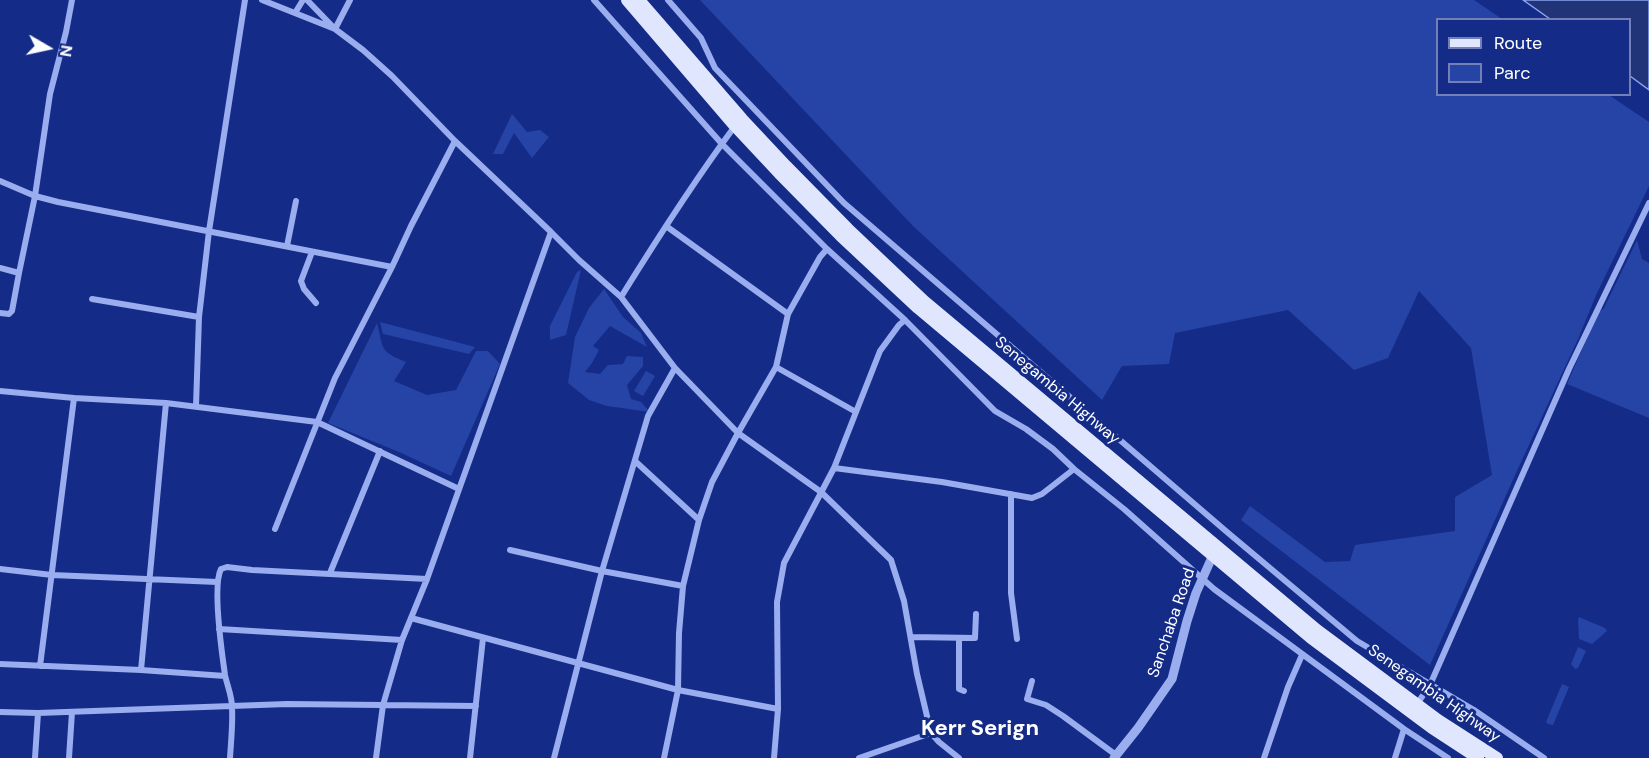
<!DOCTYPE html>
<style>
body{margin:0}
#map{position:relative;width:1649px;height:758px;overflow:hidden;background:#142c87;font-family:"DM Sans",sans-serif}
canvas{display:block}
.legend{position:absolute;left:1436px;top:18px;width:195px;height:78px;box-sizing:border-box;background:#142c87;border:2px solid #7280b7;margin:0;padding:8px 10px;list-style:none;font-size:18px;color:#fff}
.legend li{display:flex;align-items:center;gap:12px;height:30px}
.legend b{width:30px;border:2px solid #7280b7}
.north{position:absolute;left:18px;top:18px;width:60px;height:60px;-webkit-text-stroke:4px #142c87;paint-order:stroke;rotate:99deg;font-size:16px;font-weight:700;line-height:24px;text-align:center;color:#fff}
.north::after{content:'';display:block;margin:auto;width:21px;height:27px;background:#fff;clip-path:polygon(50% 0,100% 100%,50% 72%,0 100%)}
</style>
<div id="map">
<canvas width="1649" height="758"></canvas>
<ul class="legend">
<li><b style="height:8px;background:#e1e6ff"></b>Route</li>
<li><b style="height:16px;background:#2643a6"></b>Parc</li>
</ul>
<div class="north">N</div>
</div>
<script>
const context = document.querySelector('canvas').getContext('2d');
context.lineJoin = 'round';
function fillPath(path, color) {
  context.fillStyle = color;
  context.fill(path, 'evenodd');
}
function trace(path, color, width, dash) {
  context.strokeStyle = color;
  context.lineWidth = width;
  context.lineCap = dash ? 'butt' : 'round';
  context.setLineDash(dash || []);
  context.stroke(path);
}
function write(font, color, halo, rows, align = 'center') {
  context.font = font + ' "DM Sans",sans-serif';
  context.lineWidth = 6;
  context.setLineDash([]);
  context.textBaseline = 'middle';
  context.strokeStyle = halo;
  context.fillStyle = color;
  for (const [text, x, y, turn = 0] of rows) {
    context.save();
    context.translate(x, y);
    context.rotate((+turn || 0) * Math.PI / 180);
    context.textAlign = isNaN(turn) ? turn : align;
    if (halo) context.strokeText(text, 0, 0);
    context.fillText(text, 0, 0);
    context.restore();
  }
}
fillPath(new Path2D(`
 M700,0H1474L1502,19L1438,20V94L1609,95L1649,122V186L1597,293L1578,339L1516,473L1430,665L1241,520L1250,506L1325,562L1350,561L1355,545L1455,531V497L1492,475L1471,348L1419,291L1388,358L1354,370L1288,310L1175,333L1169,364L1122,366L1102,400L913,226Z
 M512,114L527,132L540,130L549,137L532,158L514,133L503,154H493Z
 M1637,240L1642,259L1649,263V418L1567,384L1598,313L1604,308Z
 M581,270L566,335L550,340V326L577,272Z
 M604,289L623,317L641,333L647,347L610,326L593,346L599,350L592,363L585,372L600,374L608,365L623,364L627,356L643,357V366L627,385L631,399L641,402L650,412L607,406L589,400L568,383L575,337L589,308Z
 M380,322L475,347L469,354L383,334Z
 M377,323C384,350 379,351 406,362L394,381L427,395L456,390L476,351H488L500,364L451,476L399,452L328,423Z
 M646,371L655,376L643,396L634,391Z
 M1579,617L1605,628L1607,631L1592,644L1579,639L1578,620Z
 M1578,647L1586,651L1578,668L1575,669L1571,664Z
 M1562,684L1569,687L1553,725L1548,724L1546,722Z`), '#2643a6');
const water = new Path2D(`
 M1523,0H1649V90L1630,76V20L1550,19Z`);
fillPath(water, '#223478');
trace(water, '#8ba4f2', 1.5);
trace(new Path2D(`
 M262,0L335,29L350,0
 M307,0L335,29L363,50L392,76L455,141L551,232L579,260L621,297L675,368L738,433L821,492L891,560L904,601L917,674L931,733L939,742L959,758
 M594,0L722,144L827,249L905,320L995,411L1026,429L1053,449L1074,469L1124,509L1214,589L1404,729L1448,758
 M668,0L701,38L715,68L844,203L1227,532L1357,641L1474,710L1544,758
 M295,13L303,0
 M0,181L35,196L50,94L66,32L72,0
 M666,226L788,314
 M287,246L296,201
 M312,252L301,281L304,289L316,303
 M0,268L19,273L12,311L9,314L0,313
 M19,273L35,196L58,202L392,267
 M621,297C657,239 694,181 735,126
 M92,299L199,317
 M776,367L856,412
 M0,391L74,398L166,403L141,670
 M166,403L317,422L459,489
 M196,406L199,317L209,231L245,0
 M635,461L699,520
 M834,468L942,482L1032,498L1042,494L1074,469
 M1011,494V593L1017,639
 M275,529L335,378L392,267L411,226L455,141
 M510,550L602,571L683,586
 M0,569L52,575L217,582
 M330,573L380,451
 M411,618L678,690L778,709
 M219,629L402,640
 M911,637L975,638L976,614
 M959,638V689L964,691
 M0,664L141,670L225,676
 M40,666L74,398
 M1032,681L1027,699L1046,705L1063,716L1116,755
 M1417,704L1430,685L1569,369L1649,203
 M0,712L38,713L287,704L476,706
 M35,758L38,713
 M69,758L72,712
 M230,758C231,741 233,724 232,707C232,696 227,685 225,675C222,654 212,586 221,569L227,567L252,570L427,579
 M376,758L383,705L402,640L427,579L551,232
 M470,758L483,638
 M554,758L602,571L648,416L675,368
 M664,758L678,690L679,633L683,586L699,520L712,482L738,433L776,367L788,314L820,257L827,249
 M774,758L778,709L777,602L784,563L834,468L880,351L899,325L905,320
 M859,758L931,733
 M1264,758L1288,687L1302,655
 M1395,758L1404,729`), '#99adef', 6);
trace(new Path2D(`
 M1114,758L1138,728L1172,679L1187,621L1196,593L1213,555`), '#99adef', 9);
trace(new Path2D(`
 M627,0L735,126L779,173L841,236L918,308L1311,638L1432,728L1478,758
 M639,0L742,119L786,166L848,229L924,301L1317,630L1438,720L1497,758`), '#e1e6ff', 12);
write('16px', '#fff', '#142c87', [
 ["Senegambia Highway",1057,391,40],
 ["Sanchaba Road",1172,623,-71],
 ["Senegambia Highway",1434,694,35]
]);
write('bold 22px', '#fff', '#142c87', [
 ["Kerr Serign",980,729]
]);
</script>
